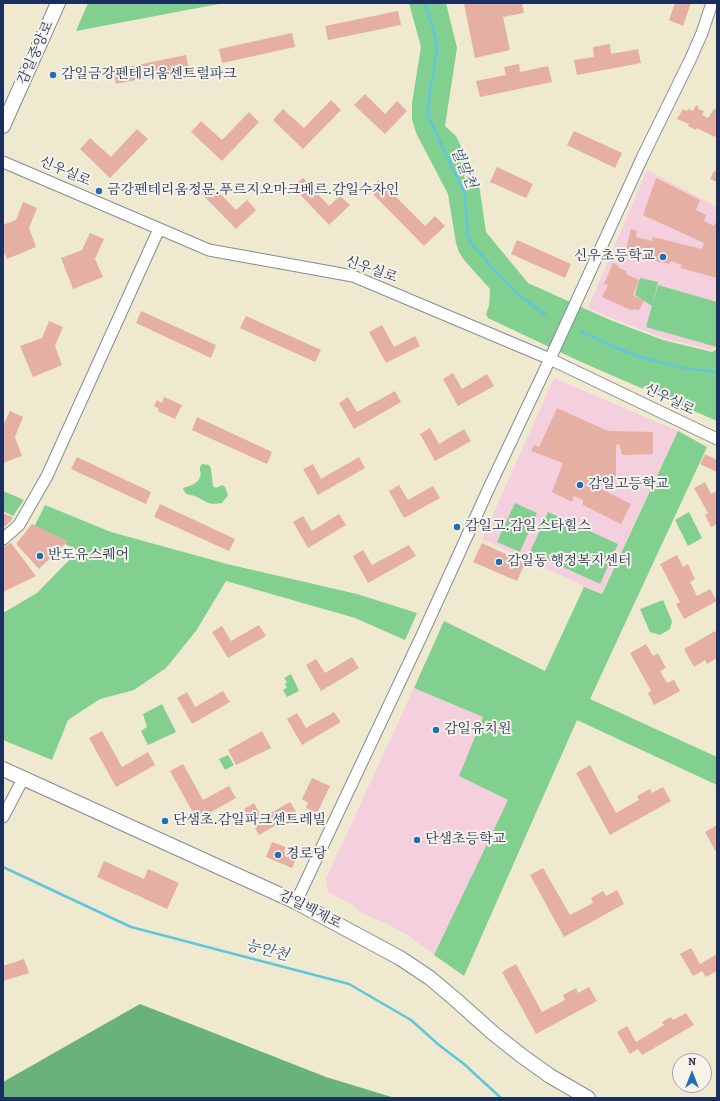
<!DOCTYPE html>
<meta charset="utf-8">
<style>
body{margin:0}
#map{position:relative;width:720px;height:1101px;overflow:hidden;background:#efe9d0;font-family:Alegreya,serif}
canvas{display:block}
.frame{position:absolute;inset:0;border:4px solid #1b2f5e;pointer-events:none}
.north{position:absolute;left:672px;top:1053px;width:40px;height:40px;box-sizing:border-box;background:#f7f3e8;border:1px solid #9fa5b1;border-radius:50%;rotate:0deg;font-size:11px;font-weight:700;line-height:16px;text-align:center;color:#1b2f5e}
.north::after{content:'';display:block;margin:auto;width:14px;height:18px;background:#1f6fb2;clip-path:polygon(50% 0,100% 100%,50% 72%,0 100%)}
</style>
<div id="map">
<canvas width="720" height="1101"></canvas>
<div class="frame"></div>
<div class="north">N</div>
</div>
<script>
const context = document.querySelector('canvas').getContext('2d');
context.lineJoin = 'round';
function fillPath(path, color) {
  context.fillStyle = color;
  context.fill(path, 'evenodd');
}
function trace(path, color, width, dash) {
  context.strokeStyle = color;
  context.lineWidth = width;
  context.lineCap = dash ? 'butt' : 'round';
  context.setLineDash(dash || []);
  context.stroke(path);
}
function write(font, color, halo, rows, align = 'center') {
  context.font = font + ' Alegreya,"Noto Serif KR",serif';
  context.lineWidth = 4;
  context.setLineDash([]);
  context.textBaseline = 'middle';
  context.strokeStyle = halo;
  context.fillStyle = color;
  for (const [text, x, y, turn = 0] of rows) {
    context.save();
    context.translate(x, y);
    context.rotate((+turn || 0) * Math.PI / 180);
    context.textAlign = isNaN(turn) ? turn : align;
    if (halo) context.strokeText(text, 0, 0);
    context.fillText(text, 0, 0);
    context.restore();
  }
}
fillPath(new Path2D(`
 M647,170L717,207V346L711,350L664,338L611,318L588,308Z
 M554,378L678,431L601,594L482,539Z
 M414,688L483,717L459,776L509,800L434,955L408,935L387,924L364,914L352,905L328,892L326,879Z`), '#f4cfdd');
fillPath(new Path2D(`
 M88,3H224L76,31Z
 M409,3H446L457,48L445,126L456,136L479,184L486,232L528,283L610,320L663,340L712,352L717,349V421L579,361L488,318L486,314L489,306L490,289L464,260L459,252L456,243L448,194L416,133L412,119V103L421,47Z
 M640,278L658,282L652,306L635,295Z
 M658,285L717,302V347L646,327Z
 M678,431L707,447L590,699L717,757V785L577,720L464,976L434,955L508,800L459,776L483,717L414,688L444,621L545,671L584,587L602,594Z
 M202,464L209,465L211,469L213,486L216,488L222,485L225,487L228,495L222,503C209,505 208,503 197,497C192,494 185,497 183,488C189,486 198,484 200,477C202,473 199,471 200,467Z
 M3,491L24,500L13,516L3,511Z
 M515,503L537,513L520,552L497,542Z
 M45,505L111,532L227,564L357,594L417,613L405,640L355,618L226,581L196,631L166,668L134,690L100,699L68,720L52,760L3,740V613L37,593L78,551L34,527Z
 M548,512L618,544L600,584L530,552Z
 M689,512L702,538L688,546L675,520Z
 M663,600L672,621L670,629L660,635L650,632L640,609Z
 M291,674L299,691L287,697L283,690L287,688L285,684L287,682L284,678Z
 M162,704L176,732L148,745L141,731L147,727L143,714Z
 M228,755L234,765L225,770L219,759Z`), '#82d090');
fillPath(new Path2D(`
 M140,1004L326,1077L395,1098H3V1082Z`), '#69b27a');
trace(new Path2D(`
 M425,3L436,39L437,50L428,104V116L463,190L465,196L468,235L471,243L506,283L521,297L546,315
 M580,331C592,337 603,342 614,347C644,360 684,370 717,372
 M3,867L131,927L349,984L411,1020L439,1045L464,1064L501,1098`), '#60c6dd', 2.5);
fillPath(new Path2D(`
 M468,3H522L524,13L503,17L510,50L475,58L464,4Z
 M675,3H691L683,26L669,20Z
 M398,11L401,25L328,40L325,26Z
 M292,33L295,47L222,63L219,49Z
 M610,44L611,54L638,49L641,63L577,75L574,60L594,57L593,47Z
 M186,55L189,69L116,84L113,70Z
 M519,64L520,72L548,66L552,82L480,97L476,81L506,75L504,67Z
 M365,94L385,114L397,101L407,111L385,134L354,105Z
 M331,100L341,110L303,149L273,120L283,109L304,128Z
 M696,105L698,106V109L704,111L702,115L708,118L714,109L717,110V132L715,137L697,128L696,130L688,126L689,124L677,119L683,109L686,111L689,109L693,111Z
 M249,112L259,122L222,161L191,132L201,121L222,140Z
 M137,129L148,139L110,178L80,149L90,138L111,157Z
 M574,131L622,153L615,168L567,145Z
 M497,167L533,184L526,198L490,182Z
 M714,171L717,172V182L710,179Z
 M303,178L329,206L340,196L350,205L329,225L293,187Z
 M656,178L700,200L696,210L706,215L704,221L714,226L715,223H717V278L680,268L682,265L671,261L669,264L625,254L631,229L637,231L636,237L652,241L653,237L702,249L704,243L643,215Z
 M379,180L425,226L435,216L445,226L424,246L369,190Z
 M210,183L236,210L247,200L256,210L236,229L200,192Z
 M23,202L37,208L29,228L36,247L7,259L3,250V225L16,220Z
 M90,233L104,239L95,259L103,277L73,289L61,258L82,250Z
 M517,240L571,264L565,278L511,254Z
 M613,263L619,266V268L626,271V274L639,280L633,295L644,301L639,310L633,309V311L602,297L608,285L604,284Z
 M141,311L216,345L211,358L136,323Z
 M246,316L321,350L315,362L240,328Z
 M49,321L63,327L55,346L62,365L33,377L20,346L42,338Z
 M382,325L394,347L415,336L420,346L386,363L369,332Z
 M453,373L462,389L487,374L494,386L458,406L443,379Z
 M395,391L401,402L354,429L339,403L348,397L357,412Z
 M164,397L182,405L175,419L158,411L159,409L154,406L157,400L162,403Z
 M557,408L608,431L653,432V454L622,455L619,444L616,445V481L592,484L631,504L621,524L583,505V500L574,496L572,502L552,492L563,463L531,451L534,445L539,447Z
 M10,411L23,417L15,437L22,456L3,463V426Z
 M197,417L272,452L267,464L192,430Z
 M430,428L439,444L464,429L471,441L435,461L420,434Z
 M705,454L717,460V472L700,464Z
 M77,457L151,492L146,504L71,469Z
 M359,457L365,468L318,495L303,469L313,464L321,479Z
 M705,482L711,494L717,491V524L711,527L705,515L708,513L694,488Z
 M399,485L408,500L433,486L440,498L404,518L389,491Z
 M160,504L235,539L229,551L154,517Z
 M3,513L12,517V520L3,528Z
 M339,514L346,525L308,548L293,522L303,516L312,531Z
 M32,524L68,541L39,569L16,544Z
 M11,543L36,576L3,592V547Z
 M482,543L525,563L517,581L473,562Z
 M409,545L416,556L368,583L353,556L363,550L372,565Z
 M677,555L683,567L688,564L695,579L690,582L697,596L710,589L717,601L684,619L676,604L680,602L660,564Z
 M259,625L266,636L228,658L212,632L222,626L231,641Z
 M715,631L717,634V658L707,664L705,660L694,667L684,649Z
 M646,644L653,656L658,653L666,668L660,671L667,683L674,680L680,691L654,705L648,693L651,691L630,653Z
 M352,657L359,668L321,691L306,665L316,659L325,673Z
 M223,691L230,702L192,724L177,698L187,692L195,707Z
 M334,712L341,722L302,745L287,719L297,713L306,728Z
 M102,731L122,767L148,752L155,765L116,787L89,738Z
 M262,731L271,748L236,765L228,750Z
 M183,764L203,800L229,786L236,798L197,820L170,771Z
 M590,765L616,813L639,800L637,796L650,789L652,793L663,787L671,801L610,835L576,773Z
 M312,778L330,786L317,813L306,808L308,803L302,799Z
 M290,802L297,813L259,835L244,809L254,803L262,818Z
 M717,825V854L705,832Z
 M272,842L286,847L284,852L297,857L292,868L266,857Z
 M104,861L144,879L148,869L179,883L167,909L97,877Z
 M543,868L570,915L593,903L591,898L603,891L606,896L617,890L624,904L564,937L530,875Z
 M691,948L700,964L717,954V971L706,977L702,971L693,976L680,954Z
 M24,959L29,973L3,981V966Z
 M516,964L542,1012L565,1000L563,995L576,988L578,993L589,987L597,1001L536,1034L502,972Z
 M686,1013L694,1025L642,1055L638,1049L630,1054L617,1032L627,1026L636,1042L664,1025L662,1022L671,1017L673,1020Z`), '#e6afa4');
const minor = new Path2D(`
 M3,162L209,250L353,276L550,359L717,439
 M3,539L19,525L47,476L159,229
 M3,817L23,779
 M296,902L423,633L488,490L550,359L643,156L691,58L702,33L712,3`);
const major = new Path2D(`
 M3,126L58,3
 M3,769L296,902L400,958L430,978L456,1000L493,1033L522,1056L550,1076L588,1098`);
trace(minor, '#858c97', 13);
trace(major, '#858c97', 16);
trace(minor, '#fff', 11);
trace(major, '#fff', 14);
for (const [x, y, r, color] of [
 [53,75,4,"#1f6fb2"],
 [99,191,4,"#1f6fb2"],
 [663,257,4,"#1f6fb2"],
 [580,485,4,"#1f6fb2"],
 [457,527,4,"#1f6fb2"],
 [40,556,4,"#1f6fb2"],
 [499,562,4,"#1f6fb2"],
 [436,730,4,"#1f6fb2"],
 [165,821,4,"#1f6fb2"],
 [417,840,4,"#1f6fb2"],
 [278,855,4,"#1f6fb2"]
]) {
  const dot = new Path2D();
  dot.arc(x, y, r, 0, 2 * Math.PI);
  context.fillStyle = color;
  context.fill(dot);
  trace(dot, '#f7f3e8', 1.5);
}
write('14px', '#1b2f5e', '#f7f3e8', [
 ["감일중앙로",36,53,-66],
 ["신우실로",65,172,23],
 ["신우실로",371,270,19],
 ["신우실로",669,400,26],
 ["감일백제로",310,910,27]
]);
write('14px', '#1b2f5e', '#f7f3e8', [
 ["감일금강펜테리움센트럴파크",61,75],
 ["금강펜테리움정문.푸르지오마크베르.감일수자인",107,191],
 ["신우초등학교",655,257,"right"],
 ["감일고등학교",588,485],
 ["감일고.감일스타힐스",465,527],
 ["반도유스퀘어",48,556],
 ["감일동 행정복지센터",507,562],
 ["감일유치원",444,730],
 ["단샘초.감일파크센트레빌",173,821],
 ["단샘초등학교",425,840],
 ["경로당",286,855]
], 'left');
write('italic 15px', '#2c557e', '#f7f3e8', [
 ["벌말천",463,168,67],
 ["능안천",267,951,15]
]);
</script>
